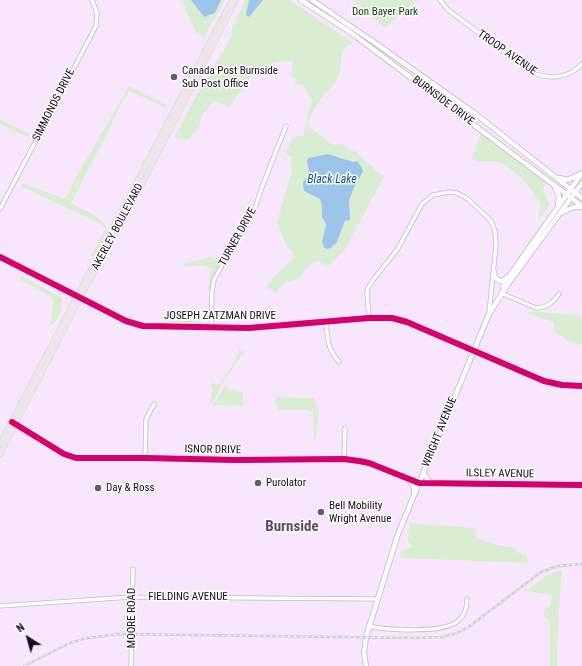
<!DOCTYPE html>
<style>
body{margin:0}
#map{position:relative;width:582px;height:666px;overflow:hidden;background:#f7effa;font-family:"Roboto Condensed",sans-serif}
canvas{display:block}
.north{position:absolute;left:8px;top:618px;width:40px;height:40px;-webkit-text-stroke:3px #fff;paint-order:stroke;rotate:323deg;font-size:11px;font-weight:700;line-height:16px;text-align:center;color:#140c16}
.north::after{content:'';display:block;margin:auto;width:14px;height:18px;background:#140c16;clip-path:polygon(50% 0,100% 100%,50% 72%,0 100%)}
</style>
<div id="map">
<canvas width="582" height="666"></canvas>
<div class="north">N</div>
</div>
<script>
const context = document.querySelector('canvas').getContext('2d');
context.lineJoin = 'round';
function fillPath(path, color) {
  context.fillStyle = color;
  context.fill(path, 'evenodd');
}
function trace(path, color, width, dash) {
  context.strokeStyle = color;
  context.lineWidth = width;
  context.lineCap = dash ? 'butt' : 'round';
  context.setLineDash(dash || []);
  context.stroke(path);
}
function write(font, color, halo, rows, align = 'center') {
  context.font = font + ' "Roboto Condensed",sans-serif';
  context.lineWidth = 3;
  context.setLineDash([]);
  context.textBaseline = 'middle';
  context.strokeStyle = halo;
  context.fillStyle = color;
  for (const [text, x, y, turn = 0] of rows) {
    context.save();
    context.translate(x, y);
    context.rotate((+turn || 0) * Math.PI / 180);
    context.textAlign = isNaN(turn) ? turn : align;
    if (halo) context.strokeText(text, 0, 0);
    context.fillText(text, 0, 0);
    context.restore();
  }
}
fillPath(new Path2D(`
 M0,0H181L187,13L204,37L225,0H245L232,27V36L195,98L174,138L189,140L197,130L203,114L214,101L236,98L253,73L266,69L275,62L293,61L296,79L303,84L312,100L309,107L308,122L317,104L333,87L340,72L341,56L344,49L353,43L290,0H353L385,28L417,0H582V319L575,315L531,311L527,314L554,322L571,342L582,346V666H557L558,626L560,607L562,570L554,572L540,579L526,590L552,595L547,618L550,621V666H0V124L27,137L29,134L0,119ZM128,86L130,90L119,108L105,138L71,203L100,219L107,231L91,255L105,229L103,225L20,186L23,183L65,199ZM308,123L310,128L334,145L341,144L356,152L381,175H385L328,266L318,261L311,263L306,267L300,279L284,283L280,290L266,287L272,278L281,270L287,267L293,258L292,250L287,248L277,222L292,170L290,166L292,157L285,154L303,136ZM481,134L546,195L547,202L550,205L542,217L540,207L534,193L527,184L513,172L500,162L476,161ZM21,275L62,298V308L56,323L50,326L53,307V298L31,285L20,281ZM226,385L228,389L243,392V406H212ZM276,397L314,398L319,412L314,440L313,412L307,410H279ZM409,523L477,528L475,537L490,543L506,545L529,563L400,558L401,550L412,547L408,540Z`), '#f8e7fc');
fillPath(new Path2D(`
 M181,0H191L199,9L201,14L215,13L221,0H225L204,37L196,32Z
 M245,0H249L248,6L250,16L252,11L263,0H290L353,43C335,54 344,56 340,72C336,86 326,92 318,103C314,109 311,116 308,123L310,128L334,145L341,144L356,152L381,175H385L344,251L328,266L318,261C307,264 305,270 300,279L284,283L276,293L266,287C269,283 271,280 274,276C281,270 287,266 293,258L292,250L287,248L277,222L292,170L290,166L292,157L285,154L293,137L303,136L308,119L307,118L312,100L303,85L295,84L296,79L291,77L293,61L275,62L266,69L253,73L230,106L214,101L203,114L197,130L189,140L174,138L195,98L232,36V27ZM328,154L353,162L357,161L363,171C360,178 356,183 353,190C351,193 352,196 349,200L350,217C340,226 341,240 331,249L323,236L326,224L322,217V206L320,199L304,191L306,176Z
 M353,0H417L385,28Z
 M129,86L167,105L166,108L129,91L119,108L105,138L71,203C82,210 105,216 107,231L94,256H91L105,229L103,225L20,186L23,183L65,199L76,177Z
 M0,119L30,134L27,137L0,124Z
 M481,134L545,182L543,192C547,196 547,201 550,205L542,217L538,216C538,214 540,210 540,207C539,194 510,165 498,162C489,160 480,163 471,159Z
 M211,257L222,263L217,269L210,289L207,290L212,268L202,265L185,267L183,264Z
 M21,275L62,298C62,309 60,320 50,326L53,307V298L31,285L20,281Z
 M531,311L575,315L582,319V346L571,342L554,332V322L527,314Z
 M191,320L202,322L201,325H156L157,322Z
 M239,349L244,352L221,385L217,396L209,405L213,390L211,384L212,382L218,385C228,374 235,363 239,349Z
 M226,385L228,389L243,392V406L219,405L212,406Z
 M276,397L314,398L319,412L316,439L314,440L313,412L307,410H279L275,402Z
 M409,523L478,528L475,537L490,543L515,548L516,552L526,555L529,563L400,558L401,550L412,547L408,540Z
 M562,570C560,602 557,634 557,666H550V621L544,616L546,607H550L552,595L526,591C537,582 547,573 562,570Z`), '#d8edd2');
fillPath(new Path2D(`
 M191,0H221L215,13L204,17Z
 M249,0H263L249,17L246,15Z
 M328,154L353,162L357,161L361,166L363,171C360,178 356,183 353,190C351,193 352,196 349,200L350,220L345,221L337,242L331,248L327,249L324,247L322,242L326,224L322,217V206L320,199L304,191L303,183L309,173L307,160L309,158Z`), '#9dc5eb');
const minor = new Path2D(`
 M440,0L448,10L533,73C551,80 569,78 582,64
 M0,209L96,26L97,13L92,0
 M501,293L536,308C547,308 553,302 559,294
 M369,318L367,293L368,288L373,280L397,250L422,204L433,195L449,192L457,193L468,199L491,221L495,231L496,246L489,313
 M326,322C328,340 327,348 339,362
 M211,328L212,292L214,280L229,252L242,234L254,211L262,187L286,126
 M145,458L146,419L154,404
 M344,459L345,428
 M0,606L131,597L376,599
 M368,626C387,630 443,634 458,621C465,615 467,608 467,599
 M131,666L133,569`);
const tertiary = new Path2D(`
 M0,257L126,321L143,326L249,328L369,318H392L407,322L544,381L562,385L582,386
 M14,423L64,454L76,458H145L236,460L344,459L359,461L369,463L419,483L582,485
 M423,472L429,481L433,483
 M409,480L414,488V493`);
const secondary = new Path2D(`
 M301,0L350,32L582,206
 M312,0L378,45L473,112L582,198
 M559,178L568,180L580,174
 M554,185L559,196L558,205
 M561,213L574,207H582
 M494,272L495,278L500,281H503L507,277
 M503,287L510,275L582,173
 M366,666L364,653L366,637L398,534L489,314L508,284L582,183`);
const primary = new Path2D(`
 M0,444L232,0
 M0,454L80,298L146,176L236,0`);
trace(minor, '#c2bac5', 5);
trace(tertiary, '#c2bac5', 5.5);
trace(secondary, '#c2bac5', 6);
trace(primary, '#d1ced3', 6);
trace(minor, '#fefdfe', 3.5);
trace(tertiary, '#fefdfe', 4);
trace(secondary, '#fefdfe', 4.5);
trace(primary, '#eee5e9', 5);
const rail = new Path2D(`
 M24,666L72,642L88,638L118,634L414,638L442,637L457,633L470,626L541,572L557,566L582,564`);
trace(rail, '#d0cdd0', 2.5);
trace(rail, '#fff', 1, [3]);
trace(new Path2D(`
 M0,257L126,321L143,326L249,328L369,318H392L407,322L544,381L562,385L582,386
 M12,422L64,454L76,458H145L236,460L344,459L359,461L369,463L419,483L582,485`), '#d6006c', 6);
for (const [x, y, r, color] of [
 [174,77,4,"#635b66"],
 [258,483,4,"#635b66"],
 [98,488,4,"#635b66"],
 [321,512,4,"#635b66"]
]) {
  const dot = new Path2D();
  dot.arc(x, y, r, 0, 2 * Math.PI);
  context.fillStyle = color;
  context.fill(dot);
  trace(dot, '#fff', 1.5);
}
write('11px', '#0f3c00', '#fff', [
 ["Don Bayer Park",385,12]
]);
write('11px', '#140c16', '#fff', [
 ["TROOP AVENUE",507,53,35],
 ["BURNSIDE DRIVE",443,101,37],
 ["SIMMONDS DRIVE",54,105,-63],
 ["AKERLEY BOULEVARD",118,227,-62],
 ["TURNER DRIVE",238,237,-61],
 ["JOSEPH ZATZMAN DRIVE",220,316],
 ["WRIGHT AVENUE",440,432,-68],
 ["ISNOR DRIVE",213,450,1],
 ["ILSLEY AVENUE",500,474,1],
 ["FIELDING AVENUE",188,597],
 ["MOORE ROAD",132,618,-90]
]);
write('11px', '#140c16', '#fff', [
 ["Canada Post Burnside",182,71],
 ["Sub Post Office",182,84],
 ["Purolator",266,483],
 ["Day & Ross",106,488],
 ["Bell Mobility",329,506],
 ["Wright Avenue",329,519]
], 'left');
write('italic 12px', '#0e5483', '#fff', [
 ["Black Lake",332,180]
]);
write('bold 15px', '#5f4a64', '#fff', [
 ["Burnside",292,527]
]);
</script>
